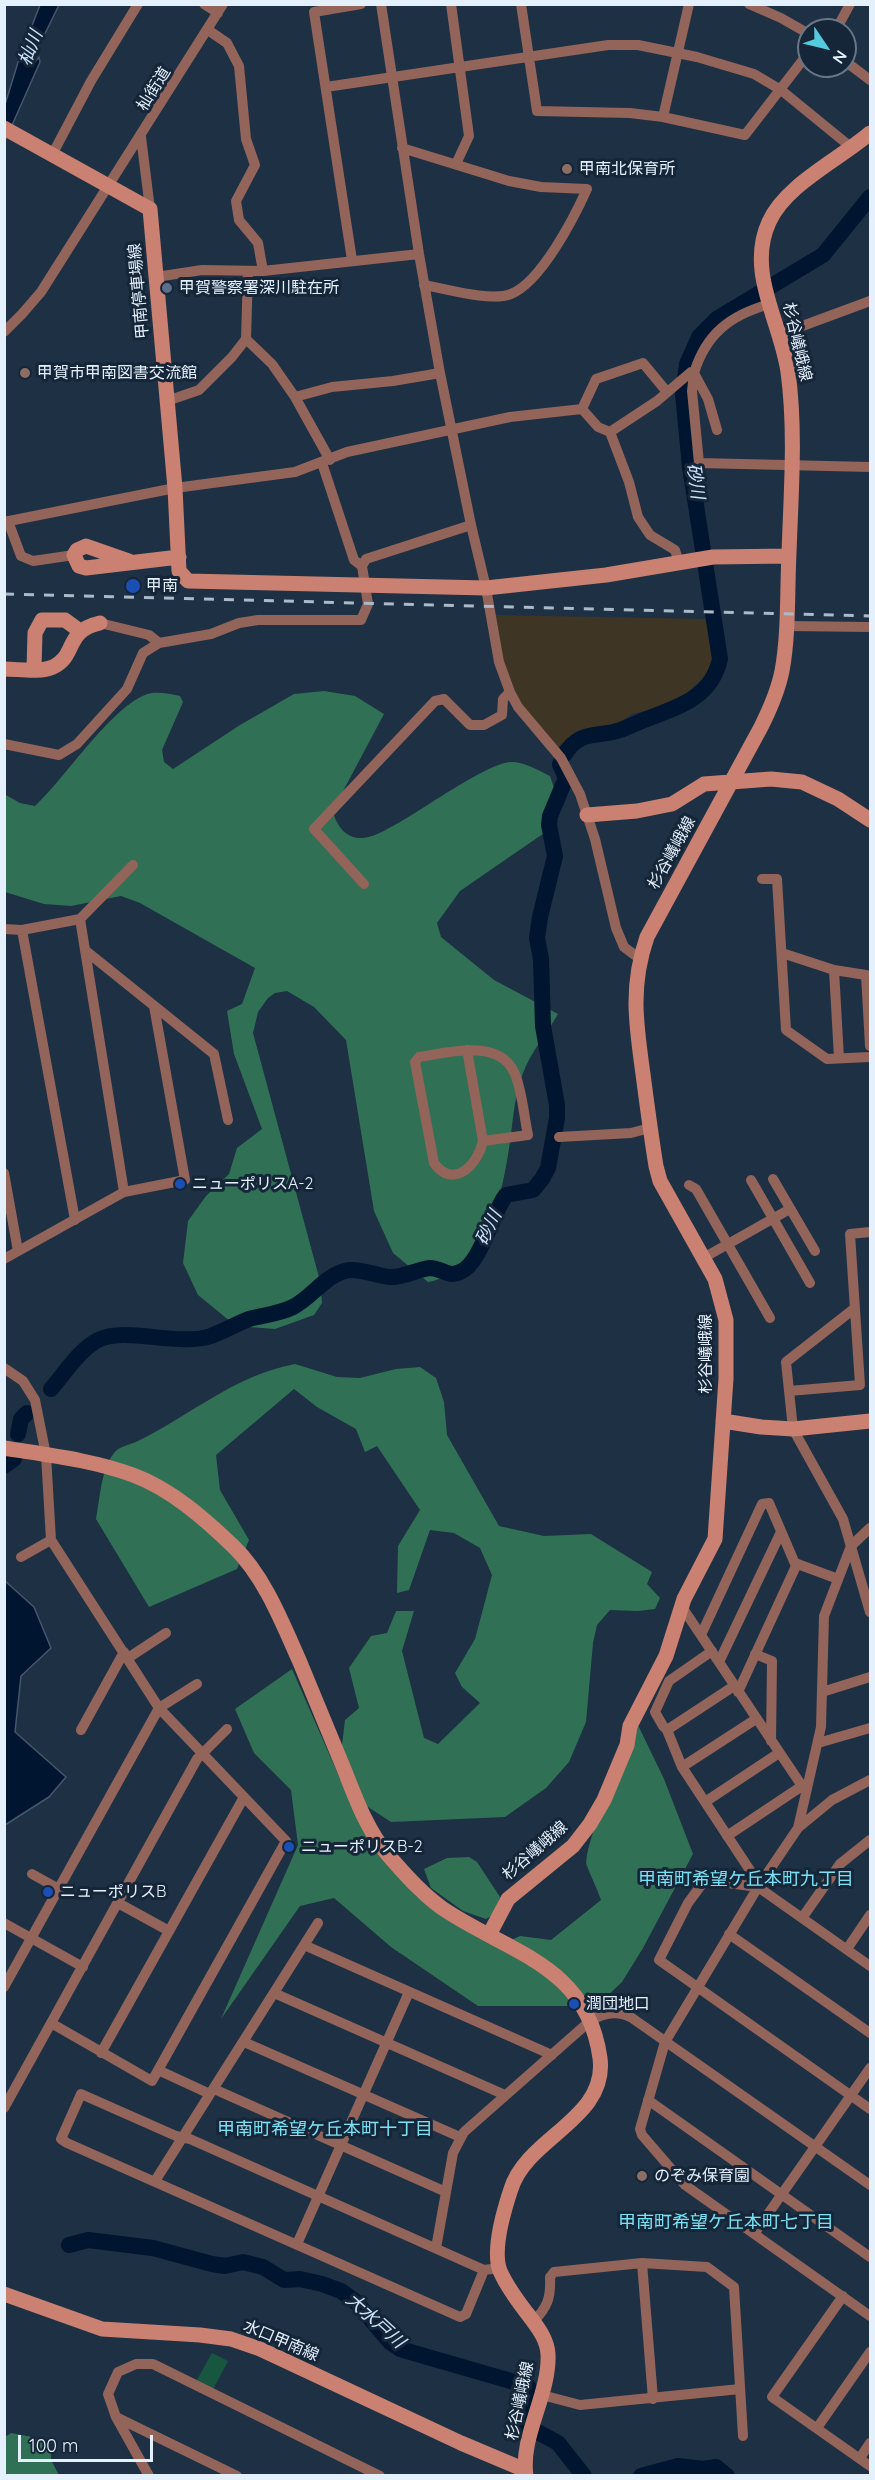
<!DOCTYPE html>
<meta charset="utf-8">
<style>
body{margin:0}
#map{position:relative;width:875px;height:2480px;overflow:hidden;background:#1e3043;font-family:Quicksand,sans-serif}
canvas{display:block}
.frame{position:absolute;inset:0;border:6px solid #e5f0fd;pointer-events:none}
.north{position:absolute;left:797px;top:18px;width:60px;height:60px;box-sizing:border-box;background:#152638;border:2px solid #687787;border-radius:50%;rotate:125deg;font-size:16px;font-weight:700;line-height:24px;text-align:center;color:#e5f0fd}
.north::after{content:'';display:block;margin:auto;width:21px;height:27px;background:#54cade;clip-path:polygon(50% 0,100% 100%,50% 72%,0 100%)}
.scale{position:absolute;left:18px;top:2435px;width:135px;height:27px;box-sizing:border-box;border:3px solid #e5f0fd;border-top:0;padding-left:8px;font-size:18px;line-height:21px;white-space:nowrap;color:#e5f0fd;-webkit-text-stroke:4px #152638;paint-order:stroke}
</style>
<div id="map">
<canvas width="875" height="2480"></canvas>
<div class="frame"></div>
<div class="north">N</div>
<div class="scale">100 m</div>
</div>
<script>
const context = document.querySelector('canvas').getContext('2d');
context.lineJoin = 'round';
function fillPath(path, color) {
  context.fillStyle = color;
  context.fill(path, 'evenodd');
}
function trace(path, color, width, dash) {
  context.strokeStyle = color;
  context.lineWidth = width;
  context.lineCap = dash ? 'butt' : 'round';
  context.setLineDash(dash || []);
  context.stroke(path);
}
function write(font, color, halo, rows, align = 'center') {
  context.font = font + ' Quicksand,"Noto Sans JP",sans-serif';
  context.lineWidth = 6;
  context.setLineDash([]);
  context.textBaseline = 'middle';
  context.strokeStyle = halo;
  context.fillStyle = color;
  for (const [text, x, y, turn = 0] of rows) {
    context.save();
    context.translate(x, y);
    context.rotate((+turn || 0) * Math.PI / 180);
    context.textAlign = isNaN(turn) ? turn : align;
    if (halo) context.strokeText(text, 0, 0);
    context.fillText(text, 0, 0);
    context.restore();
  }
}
fillPath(new Path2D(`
 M494,615L706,619L714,659L708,674L674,704L632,714L613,727L580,730L557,748L519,702L504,674Z`), '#3e3524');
fillPath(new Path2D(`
 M212,2353L228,2361L210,2395L193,2387Z`), '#18573f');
fillPath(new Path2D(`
 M324,691L355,696L384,714L333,810C335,823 344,837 359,838C371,839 383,831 393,826C420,812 486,763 511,762C524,762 538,770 550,776C557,797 564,810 550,829L460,891L437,923L441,937L494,980L558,1014C547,1033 531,1052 523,1073C513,1098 513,1128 508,1155C500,1203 484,1272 428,1282L393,1253L374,1211L346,1040L314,1007L287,991L275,993L268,998L258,1012L253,1033L320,1281L322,1303L314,1315L275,1329L236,1326L198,1295L183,1263L188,1221L206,1196L229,1174L237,1148L262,1129L234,1054L227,1011L242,1004L255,968L140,903L121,896L71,906L44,904L5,892L4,794L20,803L35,806C64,780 116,699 152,693C161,692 171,694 180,696L183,702L162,750L164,762L173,769L240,725L294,694Z
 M295,1364L337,1377L360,1378L396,1369L420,1367L436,1378L444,1402L447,1435L499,1526L544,1536L591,1534L652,1572L647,1584L660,1598L655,1609L638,1611L610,1610L597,1625L593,1643L586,1722L569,1762L546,1788L505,1817L391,1822L365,1805L382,1859L417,1897L499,1946L520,1936L551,1940L601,1900C597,1888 591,1877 587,1866C581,1850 628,1743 636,1721L664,1779L693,1854L643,1948L622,1982L601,2002L588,2006H478L391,1947L334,1898L300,1906L221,2019L298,1845L291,1790L254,1753L235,1709L292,1669L344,1788L342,1745L345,1720L359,1708L349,1668L371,1636L387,1633L396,1611H414L402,1651L424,1738L438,1744L480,1703L462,1687L455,1673L475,1639L492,1575L480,1548L454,1533L430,1530L409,1590L397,1593L398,1546L420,1510L377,1446L365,1452L356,1429L317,1407L294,1389L216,1455L220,1490L249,1540L237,1569L149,1607L96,1519C100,1498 101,1470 114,1453C119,1446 130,1445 138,1441C191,1415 235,1375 295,1364Z
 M469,1857L477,1862L500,1897L493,1915L486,1919L463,1911L431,1888L424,1869L447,1858Z
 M11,2433L32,2437L51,2448V2460L59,2475H5V2437Z`), '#307055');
const water = new Path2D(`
 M40,5H59L31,62L34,63L39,57L40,62L5,141L4,108L19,59Z
 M5,1581L34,1607L51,1648L21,1676L15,1732L66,1777L49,1797L5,1825Z`);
fillPath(water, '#001530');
trace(water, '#45576e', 1.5);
trace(new Path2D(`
 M565,754C577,733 593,736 613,732C624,730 634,724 644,720C677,707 711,699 720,659L690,467L683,394L687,364L699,337L718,318L823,255L870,197
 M51,1389C65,1373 79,1350 98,1340C126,1326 177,1347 211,1336C224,1331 236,1324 249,1319C263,1315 279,1314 293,1307C313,1297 326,1273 350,1270C363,1269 377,1276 390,1277C404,1278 417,1269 430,1268C442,1268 448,1278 460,1272C481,1264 492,1213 506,1195L533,1190L542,1179L548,1168L557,1118V1105L543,1026L541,959L537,938L540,917L555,856L549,825L550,816L566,778L560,764
 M18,1434L21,1419L27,1413
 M4,1466L14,1459
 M69,2245L88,2240L153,2248L212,2264L225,2266L243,2262L263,2267L284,2280L300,2279L322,2284L341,2291L356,2302L390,2342L400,2349L528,2386L521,2423L558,2443L584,2476
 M641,2476L678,2466L703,2469L716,2467L727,2476`), '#001530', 16);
trace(new Path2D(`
 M204,4L218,13
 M381,4L419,254L440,373L471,525L486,588L499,662L510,692L518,707L561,758L580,794L595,839L616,928L624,947L640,959
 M451,4L469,136L456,164
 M521,4L537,111L630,113L663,117L745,135L809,52
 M749,4L781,18L809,34
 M208,30L227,43L239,66L246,139L255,165L236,201L239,220L258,243L263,271
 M836,30L850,4
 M845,61L870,80
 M326,87L608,45H638L697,57L754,74L781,90L852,148
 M663,117L689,4
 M141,137L150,209
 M402,148L509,181L541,187L587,189C574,218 541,282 511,294C490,302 447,289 424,285
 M52,155L91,81L138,4
 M352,260L314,12L361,4
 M156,277L202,270L263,271L419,254
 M4,332L22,314L41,292L223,4
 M778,335L870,301
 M246,339L272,364L295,397L330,460
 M694,373L692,391L699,463L870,467
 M694,373L708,399L717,430
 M295,397L332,387L393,381L440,373
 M167,401L199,390L232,357L246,339L248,272
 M582,409L596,379L643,363L667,392
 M610,432L629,482L638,517L650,535L675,550L679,562
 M322,463L354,560L362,566
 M8,521L21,556L33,561L74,555
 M4,522L175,488L295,472L347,452L510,417L582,409L598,427L610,432L657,401L691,372L694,373C706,334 730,315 770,304
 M100,623L149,635L159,643
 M786,626L870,627
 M4,744L59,755L77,744L127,689L143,653L159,643L211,634L239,623L258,620H361L368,604L362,566L366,559L471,525
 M762,879H777L786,1030L827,1059L870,1057
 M364,884L314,829L435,701L444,699L470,725H484L502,715L503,699L510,692
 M80,919L124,1192
 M4,929L22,930
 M86,951L214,1054L228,1120
 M782,953L834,970L866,975L870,1046
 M834,970L839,1058
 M467,1050L483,1141C478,1165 453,1190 434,1163L415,1062L419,1057C447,1053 498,1038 514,1072C522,1088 524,1117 528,1135L483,1141
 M559,1137L631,1133L650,1128
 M4,1173L18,1251
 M773,1179L815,1251
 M751,1180L810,1283
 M689,1185L696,1189L770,1318
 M75,1220L22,930L80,919L133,865
 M705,1257L790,1209
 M4,1259L124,1192L185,1180L154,1006
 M855,1308L786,1362L793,1429L843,1519L870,1612
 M4,1368L23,1381L35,1400L46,1455L51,1540L159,1708L286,1841L152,2081L51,2023
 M789,1391L860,1385L850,1234L870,1232
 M21,1557L51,1540
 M795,1563L838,1579
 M682,1607L802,1786L807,1789
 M701,1635L762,1504L769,1503L796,1566L738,1692
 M712,1651L669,1681L655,1712L663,1726L667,1730L682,1767L757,1881L758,1887
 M755,1654L772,1661L771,1741
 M128,1658L166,1633
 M719,1662L781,1532
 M822,1692L870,1677
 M81,1730L124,1652
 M667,1730L734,1686
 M818,1743L870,1728
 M682,1767L756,1719
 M870,1780L832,1800L798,1828L758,1887L665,2042L640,2129L642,2135L685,2185L870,2316
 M705,1802L779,1753
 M798,1828L821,1727L824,1616L851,1546L870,1528
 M727,1836L802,1786
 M32,1874L59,1889
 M118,1903L169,1931
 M802,1918L840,1864L870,1840
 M4,1923L83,1967
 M729,1934L870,2033
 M304,1945L552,2055
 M847,1949L870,1915
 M870,1966L758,1887L705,1880L688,1903L659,1960L870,2109
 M4,1987L159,1708L197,1684
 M274,1993L505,2095
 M244,2042L460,2137
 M101,2053L244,1797
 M158,2070L210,2094
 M214,2089L446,2192
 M648,2100L870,2257
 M4,2108L197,1759L227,1729
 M155,2181L318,1923
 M754,2234L870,2068
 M297,2244L409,1992
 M436,2248L453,2153L464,2132L590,2021C603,2013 618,2010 632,2018L870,2185
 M642,2263L653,2399
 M484,2270L466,2314L460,2317L67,2143L61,2139L81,2094L176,2136L190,2139L484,2270L499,2268
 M843,2296L772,2397L870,2466
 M533,2322C548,2307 551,2297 550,2277L554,2272L642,2263L707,2267L734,2287L743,2436
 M542,2395L580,2405L740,2389
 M116,2417L237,2476
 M817,2428L870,2352
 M860,2458L870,2443
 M149,2476L116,2417L108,2394L118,2372L136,2364H153L380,2476`), '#92645a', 10);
trace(new Path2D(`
 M4,128L150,209L175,488L179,571L188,581L486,588L606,575L713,557L788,556
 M129,561L86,546L77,550L74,555L79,566L86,568L179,557
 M4,669C19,669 39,673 53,667C77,656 64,631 100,623
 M34,669L35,633L42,620H65L80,631
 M587,815L637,811L672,804L704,784L771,779L802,782L838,799L870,820
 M723,1421L761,1427L793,1429L870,1421
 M4,1448C48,1455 92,1460 133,1475C171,1489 205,1519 234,1547C264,1576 282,1622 299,1660C314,1696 329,1733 344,1769C356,1799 367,1830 388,1855C405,1874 421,1893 442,1908C508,1953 587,1964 600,2058C608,2119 527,2137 511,2189C504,2210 492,2250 500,2271C507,2287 519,2303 530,2317C538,2328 547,2339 548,2354C550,2394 520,2436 526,2476
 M489,1935L508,1899L573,1846L590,1824L604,1800L627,1745L630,1726L666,1656L684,1599L715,1539L726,1379V1320L715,1279L660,1181L656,1166C651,1135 647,1105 643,1074C636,1024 630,986 647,937L761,727C770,709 778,691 782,671C789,633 787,592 789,553C791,493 796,431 788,372C781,322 746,272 769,222C785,185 840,159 870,133
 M4,2294L102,2329L200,2335L231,2339L260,2349L461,2443L525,2470`), '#ca8171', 15);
trace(new Path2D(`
 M4,594L870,616`), '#acb9c8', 3, [10, 10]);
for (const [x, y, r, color] of [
 [567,169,6,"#8d6e63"],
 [167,288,6,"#5c6f8a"],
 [25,373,6,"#8d6e63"],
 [133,586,8,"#1a4fb4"],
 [180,1184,6,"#1a4fb4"],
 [289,1847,6,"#1a4fb4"],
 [48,1892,6,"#1a4fb4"],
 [574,2004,6,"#1a4fb4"],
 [642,2176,6,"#8d6e63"]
]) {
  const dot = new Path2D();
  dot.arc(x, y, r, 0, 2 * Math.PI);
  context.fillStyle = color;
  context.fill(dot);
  trace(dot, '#152638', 2);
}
write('16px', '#e5f0fd', '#152638', [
 ["杣街道",154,89,-58],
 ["甲南停車場線",139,291,-95],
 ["杉谷嶬峨線",797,342,77],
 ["杉谷嶬峨線",672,853,-61],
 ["杉谷嶬峨線",706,1354,-90],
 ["杉谷嶬峨線",535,1851,-41],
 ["水口甲南線",281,2341,23],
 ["杉谷嶬峨線",520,2401,-78]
]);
write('16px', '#e5f0fd', '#152638', [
 ["甲南北保育所",579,169],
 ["甲賀警察署深川駐在所",179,288],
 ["甲賀市甲南図書交流館",37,373],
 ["甲南",146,586],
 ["ニューポリスA-2",192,1184],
 ["ニューポリスB-2",301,1847],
 ["ニューポリスB",60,1892],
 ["潤団地口",586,2004],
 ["のぞみ保育園",654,2176]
], 'left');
write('italic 18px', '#cce4fe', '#152638', [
 ["杣川",31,48,-69],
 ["砂川",695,481,82],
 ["砂川",489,1228,-64],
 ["大水戸川",375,2321,42]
]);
write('18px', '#79e1f3', '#152638', [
 ["甲南町希望ケ丘本町九丁目",746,1880],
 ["甲南町希望ケ丘本町十丁目",325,2130],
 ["甲南町希望ケ丘本町七丁目",726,2223]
]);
</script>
